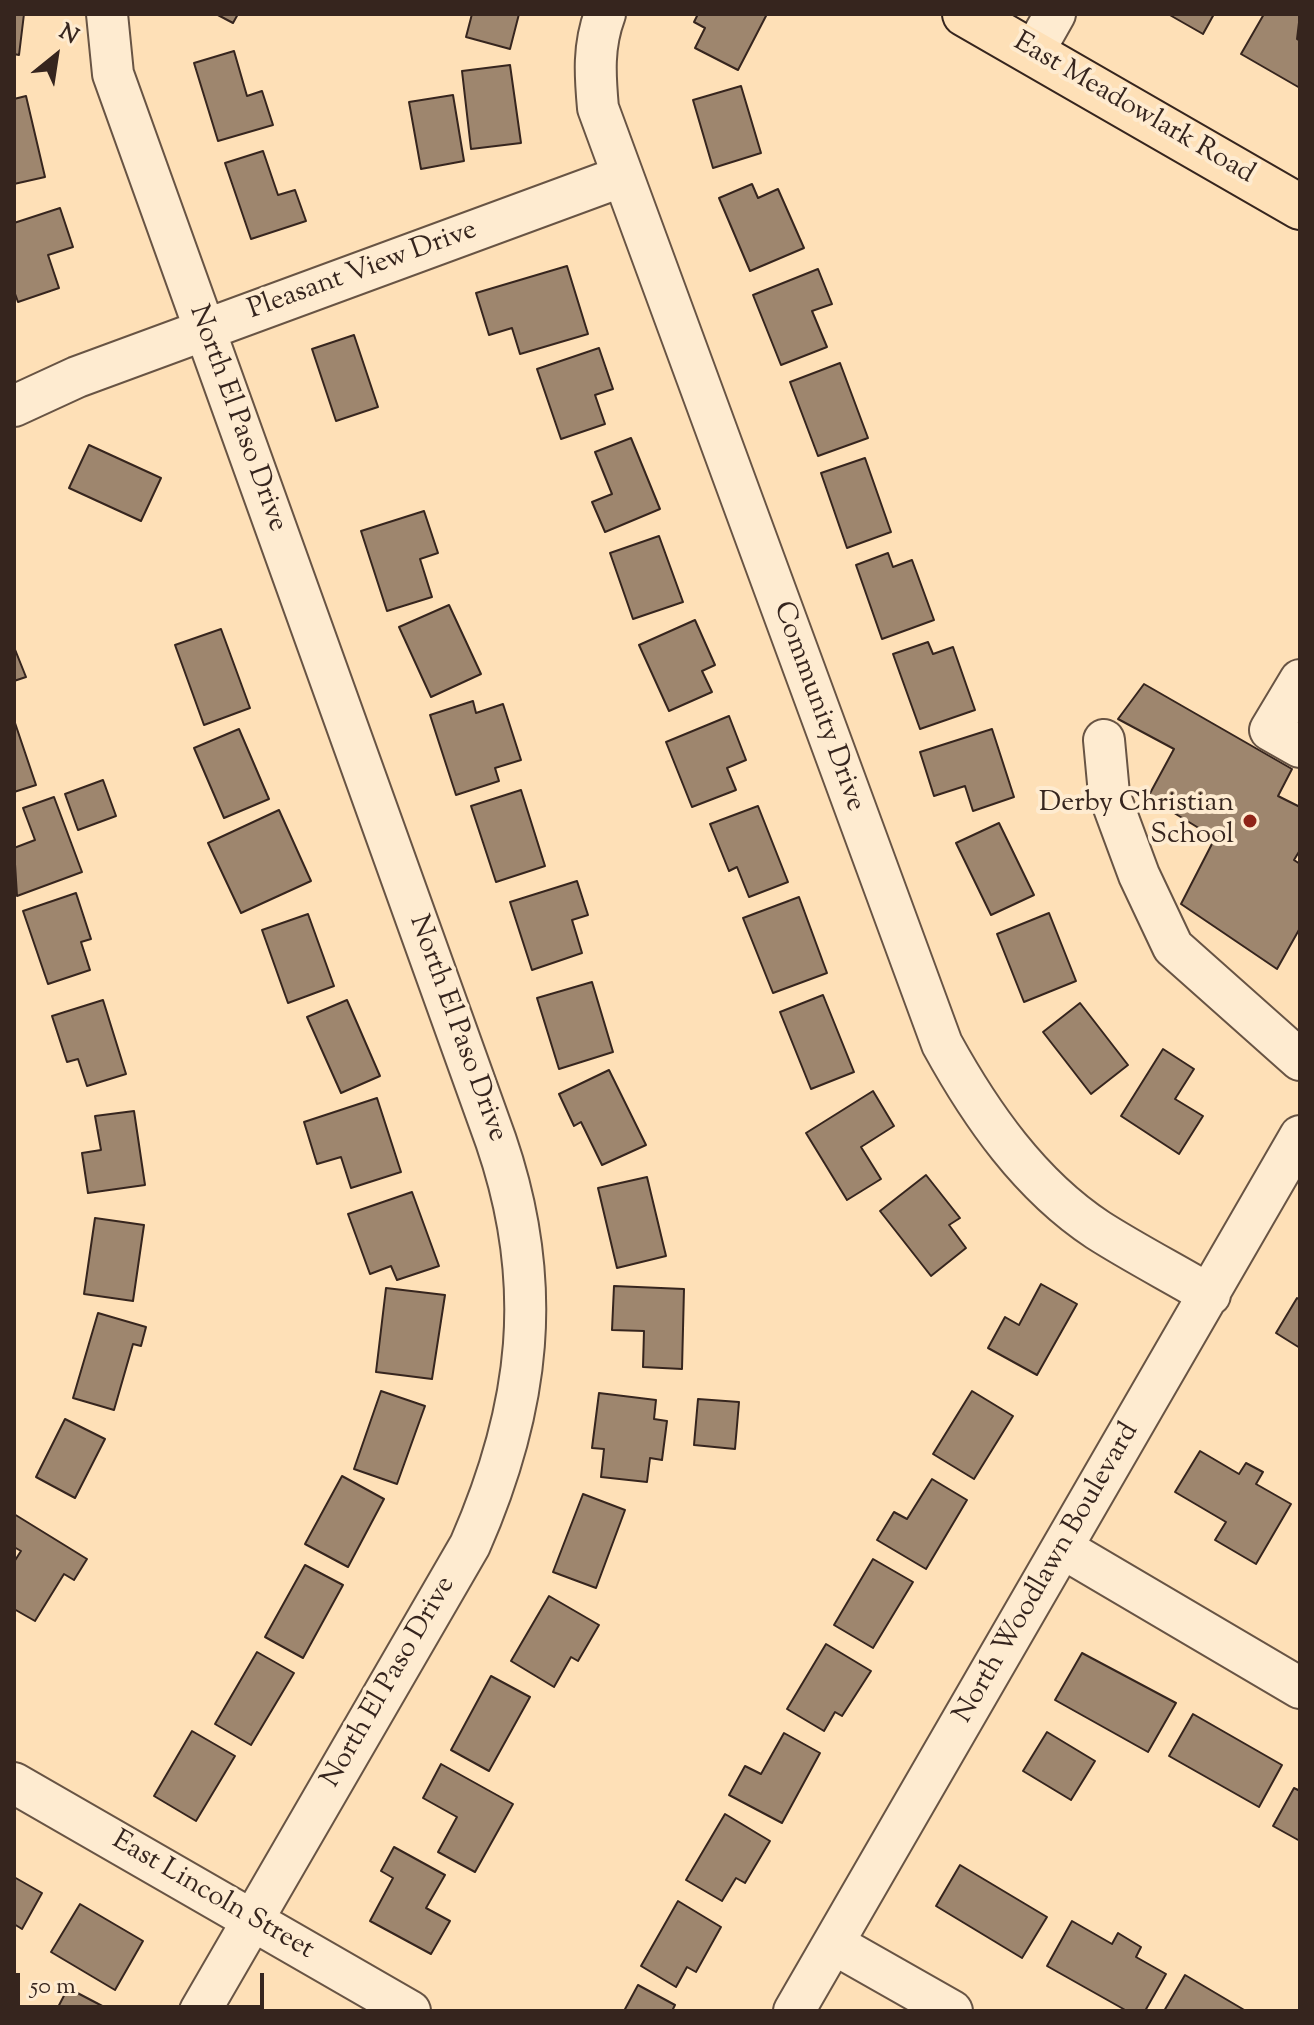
<!DOCTYPE html>
<style>
body{margin:0}
#map{position:relative;width:1314px;height:2025px;overflow:hidden;background:#fee0b7;font-family:"Sorts Mill Goudy",serif}
canvas{display:block}
.frame{position:absolute;inset:0;border:16px solid #36251e;pointer-events:none}
.north{position:absolute;left:16px;top:16px;width:80px;height:80px;-webkit-text-stroke:6px #feebd0;paint-order:stroke;rotate:30deg;font-size:22px;font-weight:700;line-height:32px;text-align:center;color:#36251e}
.north::after{content:'';display:block;margin:auto;width:28px;height:36px;background:#36251e;clip-path:polygon(50% 0,100% 100%,50% 72%,0 100%)}
.scale{position:absolute;left:16px;top:1973px;width:248px;height:36px;box-sizing:border-box;border:4px solid #36251e;border-top:0;padding-left:10px;font-size:24px;line-height:28px;white-space:nowrap;color:#36251e;-webkit-text-stroke:6px #feebd0;paint-order:stroke}
</style>
<div id="map">
<canvas width="1314" height="2025"></canvas>
<div class="frame"></div>
<div class="north">N</div>
<div class="scale">50 m</div>
</div>
<script>
const context = document.querySelector('canvas').getContext('2d');
context.lineJoin = 'round';
function fillPath(path, color) {
  context.fillStyle = color;
  context.fill(path, 'evenodd');
}
function trace(path, color, width, dash) {
  context.strokeStyle = color;
  context.lineWidth = width;
  context.lineCap = dash ? 'butt' : 'round';
  context.setLineDash(dash || []);
  context.stroke(path);
}
function write(font, color, halo, rows, align = 'center') {
  context.font = font + ' "Sorts Mill Goudy",serif';
  context.lineWidth = 8;
  context.setLineDash([]);
  context.textBaseline = 'middle';
  context.strokeStyle = halo;
  context.fillStyle = color;
  for (const [text, x, y, turn = 0] of rows) {
    context.save();
    context.translate(x, y);
    context.rotate((+turn || 0) * Math.PI / 180);
    context.textAlign = isNaN(turn) ? turn : align;
    if (halo) context.strokeText(text, 0, 0);
    context.fillText(text, 0, 0);
    context.restore();
  }
}
const building = new Path2D(`
 M14,14H24L19,55L14,54Z
 M216,14H238L233,23Z
 M472,14H519L510,49L466,37Z
 M698,14H767L738,70L695,48L705,28L694,22Z
 M1168,14H1214L1203,34Z
 M1264,14H1300L1297,39L1300,41V88L1241,54Z
 M234,51L247,96L262,91L273,125L218,141L194,63Z
 M510,65L521,143L471,149L462,71Z
 M741,86L761,153L713,168L693,100Z
 M453,95L464,161L421,169L409,102Z
 M26,96L45,177L14,184V99Z
 M263,151L278,195L295,190L306,221L251,239L225,163Z
 M752,184L758,198L778,189L804,248L750,271L719,198Z
 M60,208L73,247L48,255L59,288L18,302L14,291V223Z
 M567,266L588,334L520,354L512,328L489,335L476,293Z
 M818,269L832,304L812,311L827,347L781,365L753,295Z
 M354,335L378,407L336,421L312,349Z
 M599,348L613,389L595,395L605,424L561,439L537,369Z
 M840,363L868,438L818,456L790,382Z
 M631,438L660,509L605,532L592,502L612,494L595,452Z
 M89,445L161,478L141,521L69,488Z
 M865,458L891,532L847,548L821,473Z
 M424,511L438,553L420,559L432,597L387,611L361,531Z
 M659,536L683,602L633,619L610,553Z
 M888,553L893,567L912,560L934,620L882,639L856,565Z
 M449,605L481,674L431,697L399,627Z
 M695,620L715,665L702,671L712,692L669,711L639,645Z
 M221,629L250,708L204,725L175,645Z
 M928,642L933,654L953,647L975,710L920,729L893,654Z
 M14,647L26,677L14,681Z
 M1144,684L1292,769L1278,796L1300,807V850L1294,860L1300,864V928L1277,969L1181,904L1215,838L1148,797L1174,749L1118,719Z
 M473,701L476,713L503,704L521,760L495,768L499,781L456,795L430,715Z
 M729,716L746,760L727,768L736,790L692,807L666,742Z
 M14,720L36,785L14,792Z
 M239,729L269,799L224,818L194,748Z
 M992,729L1014,797L973,811L965,786L934,796L920,752Z
 M103,780L116,816L78,830L65,794Z
 M521,790L545,866L496,882L471,806Z
 M54,797L82,872L17,896L14,848L35,840L23,808Z
 M758,806L788,882L749,897L737,867L729,871L710,824Z
 M279,810L311,881L241,913L208,843Z
 M999,823L1034,895L991,915L956,843Z
 M577,881L588,915L572,920L582,953L532,970L510,902Z
 M76,893L91,939L81,942L90,970L48,984L23,911Z
 M799,897L827,973L773,993L743,918Z
 M1049,913L1076,981L1024,1002L997,934Z
 M308,914L334,986L288,1003L262,930Z
 M592,982L613,1052L559,1069L537,998Z
 M823,995L854,1072L811,1089L780,1012Z
 M103,1000L126,1074L87,1086L78,1059L67,1062L52,1016Z
 M347,1000L380,1076L341,1093L307,1017Z
 M1080,1003L1128,1065L1091,1094L1043,1032Z
 M1163,1049L1194,1069L1175,1099L1203,1116L1179,1154L1121,1116Z
 M609,1070L646,1145L602,1165L581,1122L574,1126L559,1094Z
 M873,1091L894,1126L861,1147L881,1179L847,1200L806,1133Z
 M377,1098L401,1172L351,1188L341,1157L317,1164L304,1122Z
 M134,1111L145,1185L88,1193L82,1153L101,1150L95,1116Z
 M926,1175L960,1218L949,1225L966,1248L931,1276L880,1211Z
 M647,1177L666,1256L617,1268L598,1188Z
 M412,1192L439,1266L397,1280L391,1266L370,1274L348,1214Z
 M95,1218L144,1225L133,1301L84,1294Z
 M1041,1284L1077,1304L1037,1375L988,1348L1005,1317L1019,1325Z
 M614,1286L684,1289L682,1369L643,1367L644,1331L612,1330Z
 M386,1288L445,1295L432,1379L376,1372Z
 M1297,1298L1300,1300V1348L1276,1333Z
 M98,1313L146,1327L141,1346L133,1344L114,1410L73,1398Z
 M381,1391L425,1406L397,1484L354,1469Z
 M972,1391L1013,1416L974,1479L933,1454Z
 M599,1393L656,1400L654,1419L667,1421L662,1460L650,1458L647,1482L601,1477L604,1449L592,1448Z
 M698,1399L739,1402L735,1449L694,1445Z
 M65,1419L105,1439L75,1498L36,1477Z
 M1200,1451L1239,1474L1246,1463L1263,1472L1256,1484L1291,1504L1256,1564L1215,1540L1226,1522L1175,1492Z
 M342,1476L384,1499L348,1567L305,1544Z
 M932,1479L967,1500L926,1569L877,1540L894,1512L907,1519Z
 M583,1494L625,1510L596,1588L553,1572Z
 M14,1514L87,1559L74,1580L64,1574L35,1621L14,1609V1562L21,1551L14,1547Z
 M873,1559L913,1582L873,1648L834,1625Z
 M305,1565L343,1585L303,1658L265,1637Z
 M549,1596L599,1625L578,1661L571,1657L554,1687L511,1661Z
 M826,1644L871,1671L842,1716L835,1712L824,1731L787,1709Z
 M257,1652L294,1673L251,1745L215,1724Z
 M1082,1653L1176,1703L1148,1752L1055,1700Z
 M491,1676L530,1697L489,1771L451,1750Z
 M1193,1714L1282,1765L1259,1807L1169,1756Z
 M192,1731L235,1756L196,1821L154,1796Z
 M1047,1732L1095,1761L1071,1800L1023,1771Z
 M784,1733L820,1753L782,1823L729,1795L745,1766L761,1774Z
 M441,1764L513,1804L475,1872L438,1852L457,1817L423,1798Z
 M1294,1788L1300,1791V1841L1273,1826Z
 M725,1814L770,1841L745,1883L736,1878L722,1901L686,1880Z
 M394,1847L445,1875L426,1908L450,1921L431,1954L370,1921L393,1878L381,1871Z
 M960,1865L1047,1917L1022,1958L936,1906Z
 M14,1877L42,1893L22,1929L14,1924Z
 M678,1901L721,1927L696,1972L687,1967L676,1987L641,1966Z
 M80,1904L143,1941L115,1990L51,1952Z
 M1072,1921L1112,1944L1118,1933L1141,1947L1136,1957L1166,1974L1145,2011H1127L1047,1966Z
 M1185,1975L1246,2011H1164Z
 M638,1985L675,2005L672,2011H624Z
 M68,1988L108,2009L107,2011H56Z`);
fillPath(building, '#9e866e');
trace(building, '#36251e', 2);
const minor = new Path2D(`
 M107,14L113,74L496,1141C545,1284 530,1408 470,1545L200,2011
 M605,14C593,46 595,75 598,108L942,1044C981,1115 1030,1185 1098,1230C1134,1253 1173,1273 1210,1295
 M1033,53L1055,14
 M14,406L77,377L623,176
 M1300,680L1270,730L1300,747
 M1104,740L1109,794L1139,875L1173,947L1300,1060
 M1064,1549L1300,1688
 M14,1783L410,2011
 M834,1944L952,2011
 M794,2011L1300,1136`);
const major = new Path2D(`
 M965,14L1300,207`);
trace(minor, '#685444', 44);
trace(major, '#36251e', 48);
trace(minor, '#feebd0', 40);
trace(major, '#fee0b7', 44);
for (const [x, y, r, color] of [
 [1250,821,8,"#8f2418"]
]) {
  const dot = new Path2D();
  dot.arc(x, y, r, 0, 2 * Math.PI);
  context.fillStyle = color;
  context.fill(dot);
  trace(dot, '#feebd0', 3);
}
write('28px', '#36251e', '#feebd0', [
 ["East Meadowlark Road",1133,110,30],
 ["Pleasant View Drive",363,272,-20],
 ["North El Paso Drive",236,419,70],
 ["Community Drive",817,707,70],
 ["North El Paso Drive",456,1029,70],
 ["North Woodlawn Boulevard",1048,1574,-60],
 ["North El Paso Drive",390,1683,-60],
 ["East Lincoln Street",212,1897,30]
]);
write('28px', '#36251e', '#feebd0', [
 ["Derby Christian",1234,805],
 ["School",1234,837]
], 'right');
</script>
